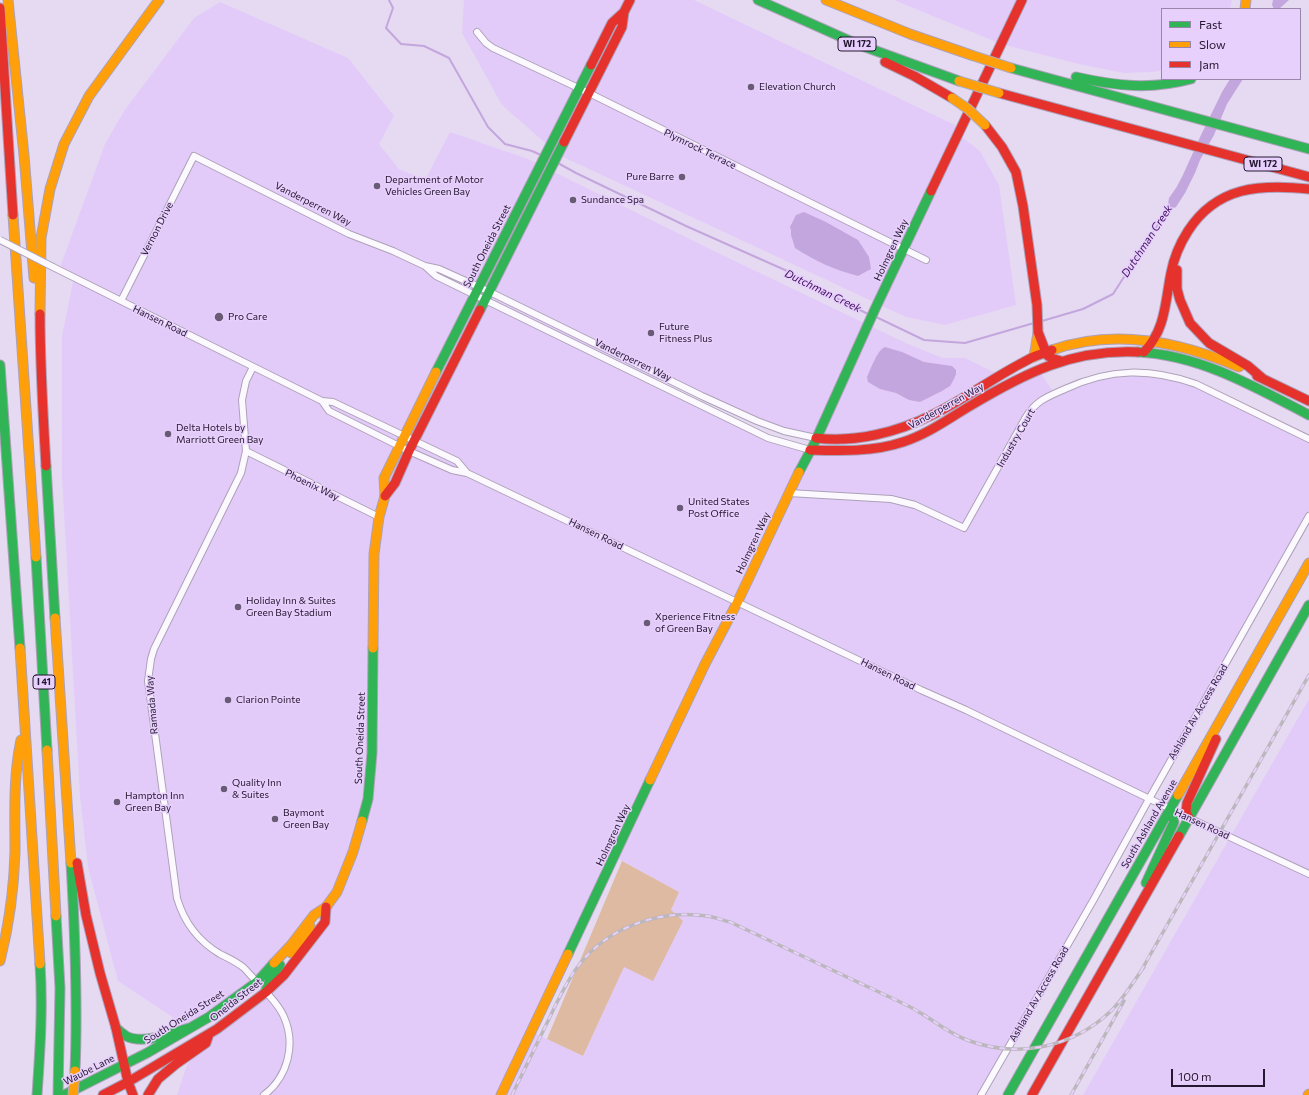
<!DOCTYPE html>
<style>
body{margin:0}
#map{position:relative;width:1309px;height:1095px;overflow:hidden;background:#e6daf2;font-family:Commissioner,sans-serif}
canvas{display:block}
.legend{position:absolute;left:1161px;top:8px;width:140px;height:72px;box-sizing:border-box;background:#e7d0fc;border:1px solid #9986ab;margin:0;padding:5px 7px;list-style:none;font-size:12px;color:#251631}
.legend li{display:flex;align-items:center;gap:8px;height:20px}
.legend b{width:20px;border:1px solid #9986ab}
.scale{position:absolute;left:1171px;top:1069px;width:94px;height:18px;box-sizing:border-box;border:2px solid #251631;border-top:0;padding-left:5px;font-size:12px;line-height:14px;white-space:nowrap;color:#251631;-webkit-text-stroke:3px #e7d0fc;paint-order:stroke}
</style>
<div id="map">
<canvas width="1309" height="1095"></canvas>
<ul class="legend">
<li><b style="height:5px;background:#30b455"></b>Fast</li>
<li><b style="height:5px;background:#ff9f0a"></b>Slow</li>
<li><b style="height:5px;background:#e5322d"></b>Jam</li>
</ul>
<div class="scale">100 m</div>
</div>
<script>
const context = document.querySelector('canvas').getContext('2d');
context.lineJoin = 'round';
function fillPath(path, color) {
  context.fillStyle = color;
  context.fill(path, 'evenodd');
}
function trace(path, color, width, dash) {
  context.strokeStyle = color;
  context.lineWidth = width;
  context.lineCap = dash ? 'butt' : 'round';
  context.setLineDash(dash || []);
  context.stroke(path);
}
function write(font, color, halo, rows, align = 'center') {
  context.font = font + ' Commissioner,sans-serif';
  context.lineWidth = 3;
  context.setLineDash([]);
  context.textBaseline = 'middle';
  context.strokeStyle = halo;
  context.fillStyle = color;
  for (const [text, x, y, turn = 0] of rows) {
    context.save();
    context.translate(x, y);
    context.rotate((+turn || 0) * Math.PI / 180);
    context.textAlign = isNaN(turn) ? turn : align;
    if (halo) context.strokeText(text, 0, 0);
    context.fillText(text, 0, 0);
    context.restore();
  }
}
fillPath(new Path2D(`
 M464,0H694L961,128L958,134L980,151L999,185L1016,305L945,325L906,317L559,155L502,105L462,33ZM624,13L588,93L579,88L612,23Z
 M894,0H1232L1230,9H1162V70L1153,72L1124,73L1079,64L1001,44Z
 M220,2L348,58L394,116L379,144L399,169L425,180L450,132L528,159L714,251L908,344L943,358H965L1000,375L918,422L837,440L784,431L659,375L656,382L768,438L810,450L904,441L1038,369L1054,393L1113,373L1178,378L1309,439V516L981,1095H177L187,1065L217,1029L266,992L325,922L326,907L257,982L189,1028L118,981L88,867L80,797L62,477V336L74,277L59,270L105,144L124,111L194,18ZM615,857L679,892L671,910L624,966L583,1056L532,1032Z
 M1309,699V1094L1308,1095H1083Z`), '#e3cbf9');
fillPath(new Path2D(`
 M622,861L679,892L671,910L683,921L653,981L624,967L583,1056L547,1039Z`), '#debaa3');
fillPath(new Path2D(`
 M1273,0H1289L1279,9H1274L1272,5Z
 M1230,79H1243L1227,104L1214,135L1200,160L1195,173L1185,193L1176,207L1167,211L1169,198L1176,188L1182,177L1201,135L1222,92Z
 M804,212L826,222L858,240L869,257L871,269L858,276C835,270 815,261 795,248L791,235V230L790,227L796,215Z
 M885,347L902,352L924,362L952,366L956,370V374L954,379L950,386L942,391L920,402L909,400L896,393L880,389L868,382L867,377C871,369 877,350 885,347Z`), '#c3a6dd');
trace(new Path2D(`
 M389,0L393,8L386,28L401,44L424,46L449,58L488,127L505,144L532,151L543,156
 M556,162L576,173L686,226L785,270L838,299L870,315
 M874,316L924,340L965,343L1034,323
 M1042,321L1083,309L1113,294L1168,209`), '#c3a6dd', 2);
const street = new Path2D(`
 M477,32L486,43L493,48L589,93L926,260
 M425,266L436,276L768,438L810,450
 M53,267L322,401L333,402L457,461L467,473
 M121,301L194,156L349,234L393,251L425,266L439,269L490,292L702,396L757,421L784,431L816,438
 M253,367L246,381L242,400L246,451L241,473L154,649L151,659L148,681L177,898C184,922 198,941 220,954C228,958 237,962 244,968C248,972 252,977 257,982
 M322,401L329,411L409,451L452,470L467,473L921,690L966,710L1189,818L1309,874
 M246,451L379,517
 M789,493L891,499L915,505L964,528L1026,417C1037,400 1047,397 1065,389C1110,368 1150,368 1196,384L1309,439
 M264,1095C288,1077 296,1044 284,1017C280,1007 273,1000 266,992
 M981,1095L1094,899L1149,799L1309,516`);
const fast = new Path2D(`
 M758,0L857,44L959,81
 M1011,68L1309,149
 M1076,77C1116,86 1151,90 1191,79
 M480,310L564,142
 M1138,352C1200,355 1255,387 1309,415
 M0,365L20,648
 M436,372L591,65
 M46,466L55,618
 M799,472L814,444L875,309L931,191
 M36,557L47,750
 M362,821L368,799L372,753L373,648
 M1179,836L1309,605
 M71,863C75,933 78,1001 75,1071
 M1146,883L1174,822L1170,809
 M56,916L60,988L58,1095
 M568,954L650,780
 M266,990L271,977L280,965
 M116,1028C119,1031 123,1034 126,1036C143,1045 172,1033 189,1028
 M37,1095C40,1051 43,1008 40,964
 M64,1095L147,1053L209,1017L257,982L274,963
 M1008,1095L1178,795`);
const slow = new Path2D(`
 M8,0L24,155L34,278
 M826,0L910,34L971,55
 M1245,9L1246,0
 M13,215L36,557
 M40,314L41,238L50,189L64,144L89,96L159,0
 M1052,350C1114,328 1181,342 1239,367
 M1034,357L1038,333
 M55,618L71,863
 M20,648L40,964
 M373,648L374,554L379,517L385,496L384,478L436,372
 M47,750L56,916
 M650,780L705,664L737,603L799,472
 M1178,795L1309,563
 M291,953L304,939L310,926
 M0,961C9,925 14,889 15,852C15,815 13,777 21,740
 M274,963L291,945L314,915L326,907L337,892L353,852L362,821
 M501,1095L568,954
 M1308,1095L1309,1094`);
const jam = new Path2D(`
 M0,8L13,215
 M885,62L914,76L952,98
 M591,65L612,23L624,12
 M999,93L1309,177
 M985,125L1002,147L1016,172L1023,206L1037,305L1038,332L1047,355L1051,358L1061,361
 M564,142L622,27L624,12L630,0
 M931,191L1022,0
 M1177,270V289L1180,300L1190,323L1209,343L1248,366L1262,378
 M40,314C40,365 43,415 46,466
 M1144,352C1166,329 1165,302 1171,273C1174,257 1179,245 1188,231C1217,186 1260,184 1309,189
 M1257,376L1309,401
 M816,438C855,443 898,432 932,415C963,400 990,380 1020,364L1033,357L1052,350
 M810,450C841,451 873,452 903,442C928,434 948,419 970,406C1025,373 1072,349 1138,352
 M385,496L395,483L409,451L480,310
 M1189,818L1186,812L1187,803L1216,739
 M77,863L86,915L100,973L116,1028L128,1082L133,1095
 M103,1095L128,1082L217,1029L266,992L284,975L325,922L326,907
 M148,1095L158,1079L176,1064L206,1043L209,1034
 M1032,1095L1179,836`);
trace(street, '#ada1b9', 8);
trace(fast, '#ada1b9', 11);
trace(slow, '#ada1b9', 11);
trace(jam, '#ada1b9', 11);
trace(street, '#fbf9fd', 6);
trace(fast, '#30b455', 9);
trace(slow, '#ff9f0a', 9);
trace(jam, '#e5322d', 9);
const rail = new Path2D(`
 M1141,971L1309,675
 M512,1095C524,1070 536,1046 548,1021C557,1002 566,982 579,965C608,927 660,909 707,916C715,917 722,920 730,922L898,1001C907,1005 916,1010 924,1015C938,1024 951,1034 967,1040C1017,1059 1072,1048 1111,1011C1124,998 1133,982 1144,967
 M1071,1095L1124,1001`);
trace(rail, '#bbb7bd', 3.5);
trace(rail, '#e7d0fc', 2, [6]);
const streetBridge = new Path2D(`
 M0,240L53,267`);
const slowBridge = new Path2D(`
 M971,55L1011,68
 M959,81L999,93
 M952,98L968,109L985,125
 M73,1095L75,1071`);
trace(streetBridge, '#ada1b9', 8, []);
trace(slowBridge, '#acadc2', 11, []);
trace(streetBridge, '#fbf9fd', 6);
trace(slowBridge, '#ff9f0a', 9);
for (const [x, y, r, color] of [
 [751,87,4,"#695b75"],
 [682,177,4,"#695b75"],
 [377,186,4,"#695b75"],
 [573,200,4,"#695b75"],
 [219,317,5,"#695b75"],
 [651,333,4,"#695b75"],
 [168,434,4,"#695b75"],
 [680,508,4,"#695b75"],
 [238,607,4,"#695b75"],
 [647,623,4,"#695b75"],
 [228,700,4,"#695b75"],
 [224,789,4,"#695b75"],
 [117,802,4,"#695b75"],
 [275,819,4,"#695b75"]
]) {
  const dot = new Path2D();
  dot.arc(x, y, r, 0, 2 * Math.PI);
  context.fillStyle = color;
  context.fill(dot);
  trace(dot, '#e7d0fc', 1.5);
}
for (const [x, y, w] of [
 [857,44,38],
 [1263,164,38],
 [44,682,22]
]) {
  const box = new Path2D();
  box.roundRect(x - w / 2, y - 7, w, 14, 3);
  context.fillStyle = '#e7d0fc';
  context.fill(box);
  trace(box, '#251631', 1);
}
write('bold 9px', '#251631', null, [
 ["WI 172",857,44],
 ["WI 172",1263,164],
 ["I 41",44,682]
]);
write('10px', '#251631', '#e7d0fc', [
 ["Elevation Church",759,87],
 ["Pure Barre",674,177,"right"],
 ["Department of Motor",385,180],
 ["Vehicles Green Bay",385,192],
 ["Sundance Spa",581,200],
 ["Pro Care",228,317],
 ["Future",659,327],
 ["Fitness Plus",659,339],
 ["Delta Hotels by",176,428],
 ["Marriott Green Bay",176,440],
 ["United States",688,502],
 ["Post Office",688,514],
 ["Holiday Inn & Suites",246,601],
 ["Green Bay Stadium",246,613],
 ["Xperience Fitness",655,617],
 ["of Green Bay",655,629],
 ["Clarion Pointe",236,700],
 ["Quality Inn",232,783],
 ["& Suites",232,795],
 ["Hampton Inn",125,796],
 ["Green Bay",125,808],
 ["Baymont",283,813],
 ["Green Bay",283,825]
], 'left');
write('10px', '#251631', '#e7d0fc', [
 ["Plymrock Terrace",700,149,26],
 ["Vanderperren Way",313,204,27],
 ["Vernon Drive",157,229,-63],
 ["South Oneida Street",487,246,-63],
 ["Holmgren Way",891,250,-65],
 ["Hansen Road",160,321,26],
 ["Vanderperren Way",633,360,26],
 ["Vanderperren Way",946,406,-29],
 ["Industry Court",1016,438,-60],
 ["Phoenix Way",312,485,26],
 ["Hansen Road",596,534,26],
 ["Holmgren Way",753,543,-65],
 ["Hansen Road",888,674,26],
 ["Ramada Way",152,705,-95],
 ["Ashland Av Access Road",1198,712,-60],
 ["South Oneida Street",360,738,-88],
 ["South Ashland Avenue",1149,824,-60],
 ["Hansen Road",1202,824,25],
 ["Holmgren Way",613,835,-65],
 ["Ashland Av Access Road",1039,994,-60],
 ["Oneida Street",236,1000,-38],
 ["South Oneida Street",184,1017,-32],
 ["Waube Lane",89,1070,-27]
]);
write('italic 11px', '#410f60', '#e7d0fc', [
 ["Dutchman Creek",1147,241,-57],
 ["Dutchman Creek",823,291,26]
]);
</script>
